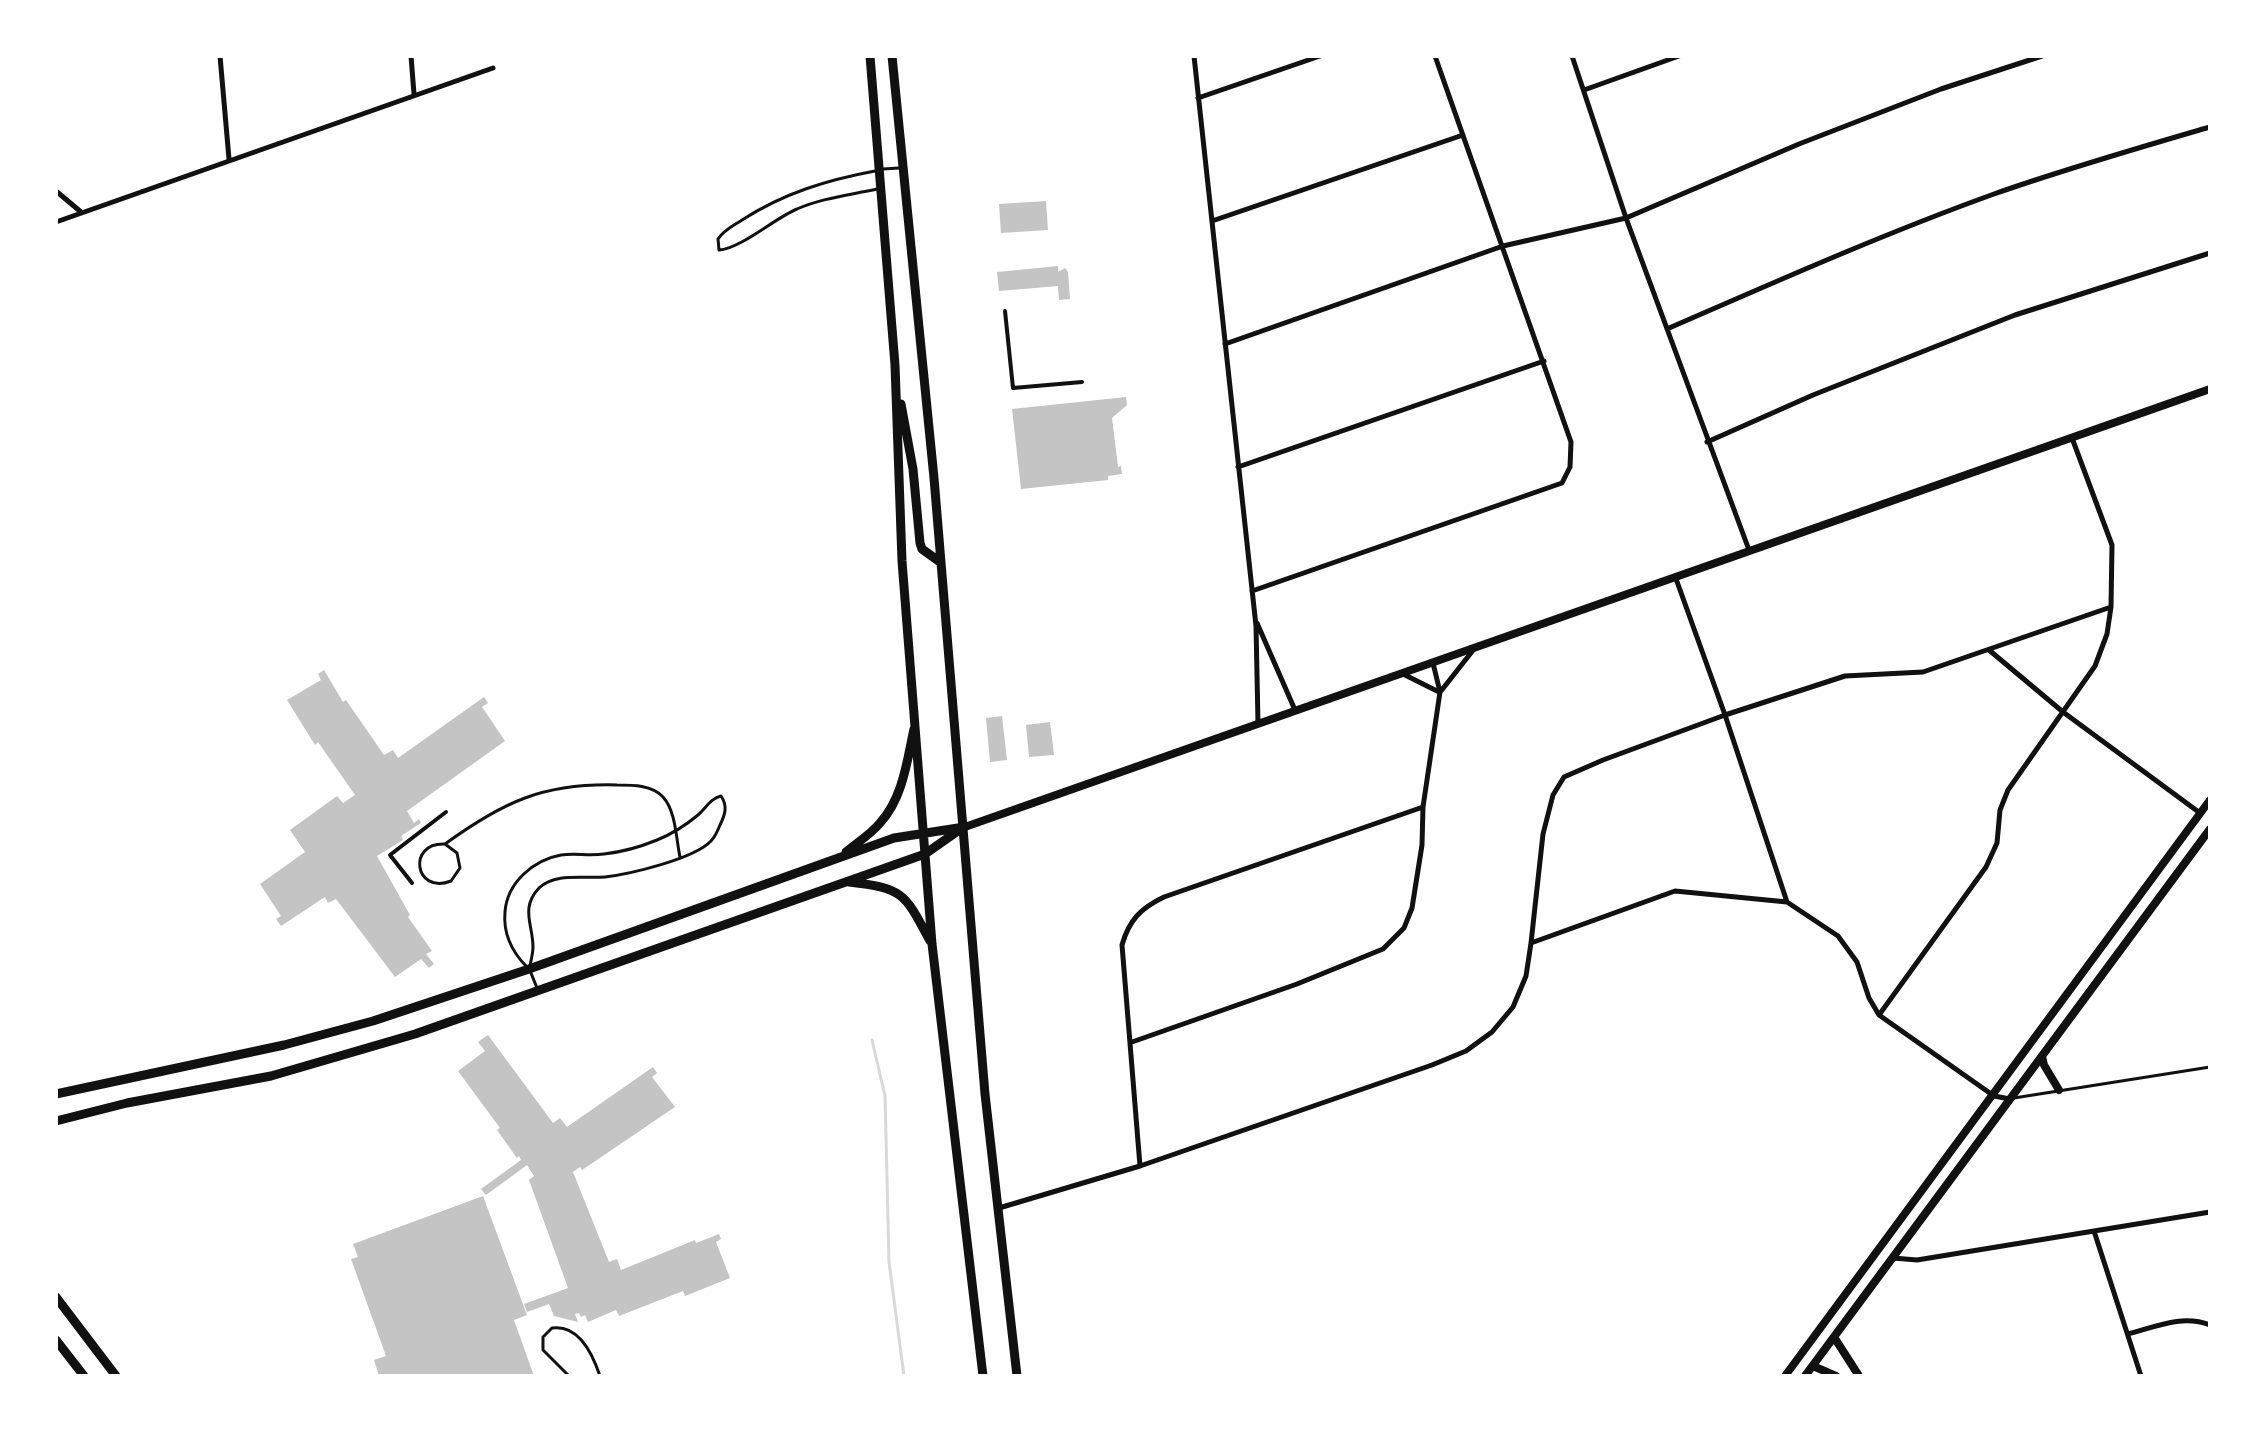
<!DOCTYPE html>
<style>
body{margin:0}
#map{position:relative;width:2266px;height:1432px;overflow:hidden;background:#fff;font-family:Cabin,sans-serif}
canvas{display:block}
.frame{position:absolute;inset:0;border:58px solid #fff;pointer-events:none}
</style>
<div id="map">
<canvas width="2266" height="1432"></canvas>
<div class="frame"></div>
</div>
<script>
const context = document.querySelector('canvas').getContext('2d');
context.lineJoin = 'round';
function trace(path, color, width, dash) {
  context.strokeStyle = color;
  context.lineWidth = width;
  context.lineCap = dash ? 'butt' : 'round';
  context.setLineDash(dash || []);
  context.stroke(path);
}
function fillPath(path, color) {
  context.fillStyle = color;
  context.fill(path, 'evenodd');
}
trace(new Path2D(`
 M872,1040L885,1096L889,1262L904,1376`), '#d9d9d9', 3);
fillPath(new Path2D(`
 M1046,201L1048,230L1001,233L999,204Z
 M1058,266V272L1065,268L1068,272L1070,299L1059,300L1058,286L999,291L997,272Z
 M1126,397L1127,405L1112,418L1118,467L1121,466L1122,474L1108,476V480L1021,489L1012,409Z
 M324,670L343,702L346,700L384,755L393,750L398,758L484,697L488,703L482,707L505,741L407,811L414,823L419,819L421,823L401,836L403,840L377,856L410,915L408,917L432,951L426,954L434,964L429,968L421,959L395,977L336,899L328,903L325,897L281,926L276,919L281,916L260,884L305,852L290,830L337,796L343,803L355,795L318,742L315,745L287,700L321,680L318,674Z
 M1002,716L1007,760L990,762L986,718Z
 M1050,722L1054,755L1029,757L1026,725Z
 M488,1035L553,1123L560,1118L567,1127L653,1067L657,1073L652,1077L675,1107L582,1170L580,1167L573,1172L609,1262L617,1259L621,1270L695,1240L696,1243L719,1234L721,1239L716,1242L730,1278L685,1296L683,1291L619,1316L616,1310L588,1322L585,1315L581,1317L579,1313L575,1314L578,1322L554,1316L549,1304L527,1312L524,1304L568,1288L529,1180L534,1176L527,1165L486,1195L481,1189L521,1160L519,1156L517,1158L497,1130L500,1128L458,1071L485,1051L478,1042Z
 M483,1196L527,1315L514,1320L534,1376H379L374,1360L386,1356L351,1259L358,1257L353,1244Z`), '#c4c4c4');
trace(new Path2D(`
 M883,169L899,168
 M875,171C827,180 784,193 742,220C733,226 724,230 718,239L719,250C740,249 775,218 797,209C822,198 850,195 877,189
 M445,844L457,853L460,868L451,881C414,895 407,842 445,844C503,802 543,783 617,785C633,785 652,785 663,797C676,811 676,839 680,857
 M527,967C511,951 503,934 505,912C507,883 533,860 561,855C575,853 589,856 604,854C622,852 640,847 657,840C672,834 686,825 698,815C706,808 711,798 721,796C728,806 725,815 720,825C718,830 715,837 711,841C694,859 630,874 605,877C585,879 555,872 539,888C520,908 533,925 533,947C533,953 531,960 530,966
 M531,973L537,988
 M2014,1098L2210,1067
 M569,1376L543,1350V1337L552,1328C579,1324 593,1355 600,1376`), '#111', 3);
trace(new Path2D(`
 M1005,311L1013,388L1082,382
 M412,883L390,855L446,812`), '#111', 4);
trace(new Path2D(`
 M220,56L229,159
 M411,56L414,94
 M1194,56L1256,626L1258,723
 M1572,56L1626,218L1749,550
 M1584,90L1679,56
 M1198,98L1320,56
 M56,191L81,212
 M1212,221L1463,135
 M56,222L493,68
 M1667,329C1775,282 1883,234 1994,194C2065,169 2138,148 2210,127
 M1225,344L1503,246L1626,218L1799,144L1941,89L2042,56
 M1707,442L1813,395L2015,315L2210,253
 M1238,467L1544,361
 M1675,576L1725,715L1787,902L1838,936L1857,962L1869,998L1879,1015L1994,1096L2010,1099
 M1252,591L1562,483L1570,467L1571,442L1435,56
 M1257,623L1295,710
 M1989,650L2063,712L2200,813
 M1401,673L1439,692
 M1441,691L1474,649
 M1531,943L1675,891L1787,902
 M1879,1015L1986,867L1997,843L2000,810L2008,790L2095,666L2107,634L2111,607L2112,545L2072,438
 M1132,1042L1297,984L1383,949L1404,928L1412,908L1422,845L1423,807L1440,692L1433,663
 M1140,1166L1122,945C1129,920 1141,908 1164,897L1423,807
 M999,1208L1140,1166L1432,1065L1466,1051L1492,1032L1513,1007L1526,976L1531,943L1543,834L1553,795L1564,777L1603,760L1725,715L1845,676L1923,672L2111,607
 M2094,1231L2141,1376
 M1893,1258L1917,1260L2210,1212
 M2128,1334C2155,1327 2182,1314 2210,1325`), '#111', 5);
trace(new Path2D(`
 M962,828L2210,389
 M2042,1056L2044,1065L2059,1090
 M1834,1337L1859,1376
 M1813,1366L1836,1376
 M1785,1376L2210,800
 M1805,1376L2210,829`), '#111', 8);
trace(new Path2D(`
 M870,56L895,365L902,561L932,944L983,1376
 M892,56L934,478L985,1094L1017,1376
 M901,404L913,469L920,543L922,549L940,562
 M846,852C858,842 871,834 880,823C903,798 907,761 914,729
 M849,882C904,888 905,894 930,941
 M56,1094L284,1045L373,1021L529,969L894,838L958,828
 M56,1121L127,1103L271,1076L415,1034L925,854L962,828
 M56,1297L116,1376
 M56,1340L84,1376`), '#111', 9);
</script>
